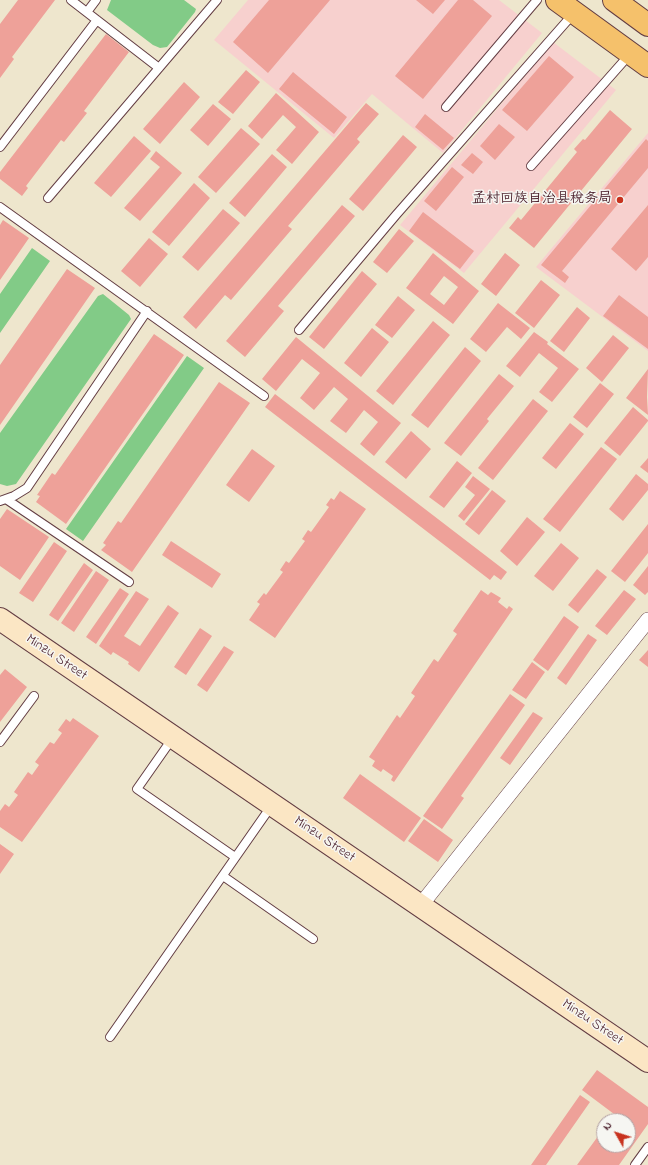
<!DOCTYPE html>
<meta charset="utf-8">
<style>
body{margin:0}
#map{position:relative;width:648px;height:1165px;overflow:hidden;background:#eee6cd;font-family:"Indie Flower",sans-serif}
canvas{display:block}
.north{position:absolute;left:596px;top:1113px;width:40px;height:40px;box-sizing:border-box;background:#f6f6f2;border:1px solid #b1a0a2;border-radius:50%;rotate:309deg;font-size:11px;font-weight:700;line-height:16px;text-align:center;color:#4a1f2b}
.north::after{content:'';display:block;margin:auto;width:14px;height:18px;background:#c8321e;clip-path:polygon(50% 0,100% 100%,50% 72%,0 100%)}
</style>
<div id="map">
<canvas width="648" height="1165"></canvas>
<div class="north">N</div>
</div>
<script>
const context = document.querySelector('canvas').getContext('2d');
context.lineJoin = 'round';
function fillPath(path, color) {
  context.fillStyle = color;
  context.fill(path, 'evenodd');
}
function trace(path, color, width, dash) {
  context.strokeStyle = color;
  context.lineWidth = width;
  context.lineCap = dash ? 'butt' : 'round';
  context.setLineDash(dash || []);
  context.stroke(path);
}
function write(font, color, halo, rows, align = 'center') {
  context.font = font + ' "Indie Flower","LXGW WenKai TC",sans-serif';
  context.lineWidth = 3;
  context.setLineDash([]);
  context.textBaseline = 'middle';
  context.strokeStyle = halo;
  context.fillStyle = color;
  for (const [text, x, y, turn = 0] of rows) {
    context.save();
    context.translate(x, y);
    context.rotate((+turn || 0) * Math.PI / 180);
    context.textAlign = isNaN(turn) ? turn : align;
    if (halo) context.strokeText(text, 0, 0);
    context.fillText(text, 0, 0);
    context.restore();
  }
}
fillPath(new Path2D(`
 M248,0H499L542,33L443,153L372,94L334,138L214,40Z
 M553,42L616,90L464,273L400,225Z
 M648,133V351L536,267Z`), '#f7d0ce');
fillPath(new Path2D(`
 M111,0H184L196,9L195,12L167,47L160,48L153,45L107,10Z
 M32,248L50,261L0,333V294Z
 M103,294L129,315L131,319L16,484L7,486L0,484V433L98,296Z
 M187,356L204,368L83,541L66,529Z`), '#82cb87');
fillPath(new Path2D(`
 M18,0H55L12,57L14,59L0,78V24Z
 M269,0H330L268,73L233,42Z
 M416,0H445L433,14Z
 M458,0H473L492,16L423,99L395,76Z
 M106,34L129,52L84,111L87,113L64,142L61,140L26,186L28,188L22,196L0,179V172Z
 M549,56L574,77L527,131L502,110Z
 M246,70L260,82L233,114L218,102Z
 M293,72L347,117L334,134L279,89Z
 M184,82L200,97L160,144L143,129Z
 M276,93L319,132L292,164L276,150L296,127L283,115L262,139L248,126Z
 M366,103L379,114L357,139L360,142L288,226L292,229L231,300L225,295L196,329L183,317Z
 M213,104L231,119L208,146L190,130Z
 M610,110L632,129L534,248L509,228L518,217L521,220L577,152L574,149L583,139L585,140Z
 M425,114L454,138L443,150L415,127Z
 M499,124L515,137L495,160L480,146Z
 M241,128L260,144L216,193L198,177Z
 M403,135L417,147L363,211L349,199Z
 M134,136L151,151L111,197L94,183Z
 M646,139L648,141V168L562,271L569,277L565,283L541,265Z
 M156,151L182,173L140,221L124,208L160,167L150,159Z
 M472,153L483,162L473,174L461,165Z
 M272,154L287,167L245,217L229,203Z
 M452,167L464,177L436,211L424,201Z
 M194,183L210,198L169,246L152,232Z
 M342,205L355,216L278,306L284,311L245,357L226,341Z
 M648,205V257L636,271L611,249Z
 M223,209L240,223L198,271L182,257Z
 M423,212L474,251L460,269L409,231Z
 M3,220L29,238L0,280V225Z
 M399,229L414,241L387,273L373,262Z
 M149,238L168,254L140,287L121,271Z
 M433,253L479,291L453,324L406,288ZM444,276L458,287L444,305L430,294Z
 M505,253L520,265L496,296L481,284Z
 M67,269L95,288L0,425V365Z
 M362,271L377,284L324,349L309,337Z
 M541,280L560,295L534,328L515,313Z
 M619,295L648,317V349L603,316Z
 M398,296L415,310L392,338L375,325Z
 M498,303L530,328L521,339L507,327L486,352L470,339Z
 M577,307L590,318L564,352L550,341Z
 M433,321L450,335L393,405L376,391Z
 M372,328L389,342L361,377L344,363Z
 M534,332L548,342L547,344L579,369L552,402L539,392L558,368L539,353L520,377L506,366Z
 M154,334L184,355L66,524L36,502L40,496L37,495L52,473L55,475Z
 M613,335L629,348L602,382L586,368Z
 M296,337L401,423L374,456L360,444L378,422L364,410L346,433L330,421L348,399L334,387L314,410L300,398L320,373L302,359L276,391L262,379Z
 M465,347L481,361L428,428L411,415Z
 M648,369L647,397L648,415L626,398Z
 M499,374L514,386L487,419L489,421L461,456L444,443Z
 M219,382L250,403L132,572L101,550L106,545L103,543L118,521L121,523Z
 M600,383L614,394L587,428L573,417Z
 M275,394L507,572L501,580L494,575L490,580L265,407Z
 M533,399L548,411L493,480L478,468Z
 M633,407L648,420V421L620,456L604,443Z
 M570,423L584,434L556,469L542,458Z
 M411,431L431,449L406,479L385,462Z
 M601,447L617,459L560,532L543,519Z
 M252,449L275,466L249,502L226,485Z
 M648,458V473L640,467Z
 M457,461L472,473L444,508L429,497Z
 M636,474L648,484V490L623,521L609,509Z
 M473,476L490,489L464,521L458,516L475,495L465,487Z
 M492,490L506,501L479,535L465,524Z
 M340,491L366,509L275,638L249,620L260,604L257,602L264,593L266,595L283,572L280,570L286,561L289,563L305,541L302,539L308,530L311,532L329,507L326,505L331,498L334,500Z
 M7,509L49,537L20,580L0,566V519Z
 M527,517L545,532L517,566L500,551Z
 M648,524V553L625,582L611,571Z
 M171,541L221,574L212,588L162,555Z
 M54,542L67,551L33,602L19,593Z
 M561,543L579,558L553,591L534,576Z
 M84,563L93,570L58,621L49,615Z
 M648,566V592L645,595L633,585Z
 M597,569L607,577L578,613L568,605Z
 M96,571L109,580L74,632L61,623Z
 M120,588L129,594L96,644L86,637Z
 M481,590L488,595L491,592L501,598L498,602L507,609L509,606L513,609L394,782L391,780L393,776L383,769L381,772L372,766L375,761L369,757L397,715L400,718L415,696L411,693L434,659L438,662L457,634L453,631Z
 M624,590L636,599L607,635L595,626Z
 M136,591L149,599L124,636L140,646L168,605L179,613L139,672L128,664L129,662L113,652L111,655L99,646Z
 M564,616L579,627L548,671L533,660Z
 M200,628L212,636L186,675L174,667Z
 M588,634L597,640L566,685L557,678Z
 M224,646L234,652L207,692L197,685Z
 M648,650V667L639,660Z
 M532,662L545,672L526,699L512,690Z
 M5,669L27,687L0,722V675Z
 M510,694L525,705L461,796L464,798L442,829L423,816Z
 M533,712L543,718L510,765L500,758Z
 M73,718L99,736L22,842L0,827V811L5,804L9,807L18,795L14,792L28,772L32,775L39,765L35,762L50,742L54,744L62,733L58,730L66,719L70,722Z
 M360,774L421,818L404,842L343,798Z
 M424,819L453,840L438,862L408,841Z
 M0,844L14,854L0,874Z
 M597,1070L648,1107V1124L619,1165H577L604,1128V1145H628V1121H609L614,1114L582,1090Z
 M580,1095L590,1102L546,1165H531Z`), '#eea199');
const service = new Path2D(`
 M71,0L159,68
 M87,12L96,0
 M446,107L537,0
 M0,147L97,20
 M531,166L630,54
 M48,198L217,0
 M0,207L264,396
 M299,330L396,215L574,13
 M6,499L129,582
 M0,501L14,496L27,488L147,311
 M172,739L137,789L235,857
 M0,742L34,696
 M223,876L313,939
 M110,1037L272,805
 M635,1165L648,1147`);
const minor = new Path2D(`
 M420,906L648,620`);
const secondary = new Path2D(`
 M0,619L648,1061`);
const primary = new Path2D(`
 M557,0L648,66
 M614,0L648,25`);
trace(service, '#633d43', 10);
trace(minor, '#633d43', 16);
trace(secondary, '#633d43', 24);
trace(primary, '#633d43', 24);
trace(service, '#fff', 8);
trace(minor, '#fff', 15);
trace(secondary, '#fbe6c4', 22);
trace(primary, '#f5c16b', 22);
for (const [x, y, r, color] of [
 [620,200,4,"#c8321e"]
]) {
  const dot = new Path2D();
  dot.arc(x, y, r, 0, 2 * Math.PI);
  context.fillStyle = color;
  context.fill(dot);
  trace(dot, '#f6f6f2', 1.5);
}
write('14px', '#4a1f2b', '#f6f6f2', [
 ["孟村回族自治县税务局",612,200]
], 'right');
write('14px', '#4a1f2b', '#f6f6f2', [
 ["Minzu Street",56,658,34],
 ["Minzu Street",324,840,34],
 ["Minzu Street",592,1023,34]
]);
</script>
